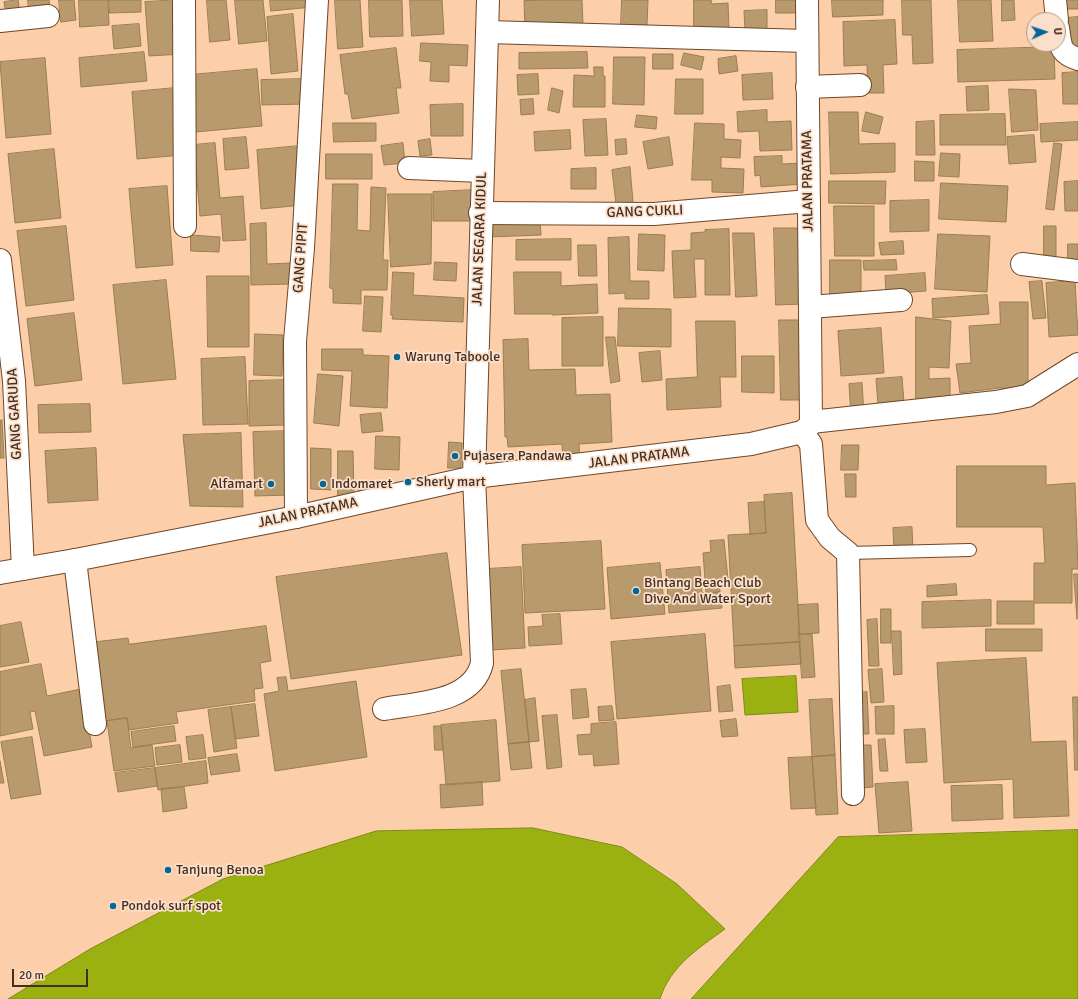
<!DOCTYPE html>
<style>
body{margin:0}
#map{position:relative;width:1078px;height:999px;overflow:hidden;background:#fdceaa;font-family:Signika,sans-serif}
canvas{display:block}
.north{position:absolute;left:1026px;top:12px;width:40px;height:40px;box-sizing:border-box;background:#fcdfca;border:1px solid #b19986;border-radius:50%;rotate:87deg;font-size:11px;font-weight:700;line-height:16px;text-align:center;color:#412f21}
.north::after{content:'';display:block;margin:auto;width:14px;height:18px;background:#056796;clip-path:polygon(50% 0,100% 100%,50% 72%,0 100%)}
.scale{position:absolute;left:12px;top:969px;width:76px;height:18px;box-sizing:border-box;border:2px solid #412f21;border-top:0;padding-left:5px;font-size:12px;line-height:14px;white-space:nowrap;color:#412f21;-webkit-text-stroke:3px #fcdfca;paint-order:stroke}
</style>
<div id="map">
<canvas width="1078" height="999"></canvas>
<div class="north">U</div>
<div class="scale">20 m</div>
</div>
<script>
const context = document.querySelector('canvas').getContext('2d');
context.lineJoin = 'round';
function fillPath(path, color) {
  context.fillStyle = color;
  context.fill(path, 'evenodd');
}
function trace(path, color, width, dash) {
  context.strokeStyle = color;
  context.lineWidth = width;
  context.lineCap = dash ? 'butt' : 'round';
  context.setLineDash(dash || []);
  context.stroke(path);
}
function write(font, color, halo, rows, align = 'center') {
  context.font = font + ' Signika,sans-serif';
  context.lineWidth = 3.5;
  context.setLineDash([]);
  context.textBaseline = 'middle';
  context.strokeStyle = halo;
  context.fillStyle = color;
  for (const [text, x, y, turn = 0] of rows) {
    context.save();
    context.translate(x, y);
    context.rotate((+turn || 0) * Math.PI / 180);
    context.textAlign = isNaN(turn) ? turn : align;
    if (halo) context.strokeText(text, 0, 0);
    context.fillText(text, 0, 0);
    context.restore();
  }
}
const water = new Path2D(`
 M796,676L798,712L745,715L742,679Z
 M533,828L622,847L677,884L725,929C699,948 670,966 660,999H8L90,949L223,879L376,831Z
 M1078,830V999H691L838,837Z`);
fillPath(water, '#9ab111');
trace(water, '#7f8a16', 1);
const building = new Path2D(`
 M18,0L20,12L6,14L4,2Z
 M28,0H49L50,8L29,10Z
 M59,0H74L76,20L61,22Z
 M79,0H108L109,25L80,27Z
 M109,0H141V12L110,13Z
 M178,0L182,54L149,56L145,2Z
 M207,0H226L230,40L210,42Z
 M235,0H263L267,41L239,44Z
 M270,0H312L313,7L271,11Z
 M335,0H360L363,47L338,49Z
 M369,0H402L403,36L370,37Z
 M410,0H442L444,34L412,36Z
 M552,0H582L583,25L525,28L524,1Z
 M622,0H648L647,25H621Z
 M694,0H711L712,4L728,3L729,29L694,30Z
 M776,0H798V13H776Z
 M832,0H883V15L833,17Z
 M902,0H931L933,63L913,64L912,35H903Z
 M958,0H991L993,41L960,42Z
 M1002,0H1014L1015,20L1002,21Z
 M1066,0H1078V9H1066Z
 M767,10V29L745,30L744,11Z
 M293,14L298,71L271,74L267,17Z
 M1078,17V48H1067L1066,18Z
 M895,20L897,64L883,65L884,93H868L867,65L844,66L843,22Z
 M139,24L141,46L114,49L112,26Z
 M421,43L468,45L467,66L449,65V82L430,81L431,62L420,61Z
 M1054,47L1055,79L958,82L957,50Z
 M396,48L401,88H396L399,113L352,119L348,94H345L340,55Z
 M144,52L147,81L81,87L79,58Z
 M587,52L588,68L519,69V53Z
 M684,53L704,57L701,70L681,65Z
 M653,54H673V69H653Z
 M736,56L738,71L719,74L718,59Z
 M614,57H645L644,105L613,104Z
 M45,58L51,134L6,138L0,62Z
 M594,67H603V76H605V107H573L574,75L594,76Z
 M257,69L262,126L195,132L190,75Z
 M1078,72V104H1063L1062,73Z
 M772,73L773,99L743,100L742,75Z
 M538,74L539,94L518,95L517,75Z
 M304,79L305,104L262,105L261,80Z
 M676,79H703V114H675Z
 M988,86L989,110L967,111L966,87Z
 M175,88L182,155L137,159L132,92Z
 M552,88L563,91L559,113L548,110Z
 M1009,89L1036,90L1038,130L1012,132Z
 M533,99L534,114L521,115L520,100Z
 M463,104V136H431L430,105Z
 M767,110V122L791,121L792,150L760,151L759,131L738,132L737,112Z
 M829,112H858L859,144L895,143V172L831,174Z
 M866,112L883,117L879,134L862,131Z
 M1005,114L1006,145H940V115Z
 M637,115L657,117L656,129L635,127Z
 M606,119L608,155L585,156L583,120Z
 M934,121L935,155H916V122Z
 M1078,122V140L1041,142L1040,124Z
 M333,123H376V141L334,142Z
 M695,123L724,124V139L741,140L740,158L721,157V168L744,169L743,193L712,192V180H692Z
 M570,130L571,149L535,151L534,132Z
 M1034,135L1036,162L1009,164L1007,137Z
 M246,137L249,168L225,170L223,139Z
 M669,137L673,165L648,169L643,142Z
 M430,139L432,155L420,156L418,141Z
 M626,139L627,154L616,155L615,140Z
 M215,143L220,198L243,196L246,240L223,241L221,214L200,216L194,145Z
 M403,143L405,163L384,165L381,146Z
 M1054,143L1062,144L1054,210L1046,209Z
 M299,146L303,205L261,209L257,150Z
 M54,149L61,218L15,223L8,154Z
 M941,153L960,154L959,177L939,176Z
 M326,154H372V179H326Z
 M782,156V164L801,163L802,184L761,187L760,175L755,176L754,157Z
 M915,161L934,162V181H915Z
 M630,167L633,202L616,204L612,170Z
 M596,168V189H571V169Z
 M829,181H886L885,204L829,203Z
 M1078,181V211H1065L1064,182Z
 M941,183L1008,186L1006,222L939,219Z
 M333,184H358L357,230L370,231L371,187L386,188L383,260H388L387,290H361V304L333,303V289L330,288Z
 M167,186L173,265L136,268L129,189Z
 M474,190V221H433V192Z
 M388,194H432L431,264L391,267Z
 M929,200V231L890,232V201Z
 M834,206H874V256H835Z
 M540,219L541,235L488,237L487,222Z
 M266,223L267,264L291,263V284L251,285L250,224Z
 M66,226L74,300L26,306L17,231Z
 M1044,226H1056V260L1044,261Z
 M774,228H802L804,304L776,305Z
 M729,229L730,295H705V259H694L696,297L674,298L672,251L691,250V233L705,232V230Z
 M733,233H754L757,296L736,297Z
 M639,234L665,235L664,271L638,270Z
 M938,234L990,236L987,292L935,289Z
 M191,235L220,237L219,252L191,251Z
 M629,237L630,281H649V299H625V293L609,294L608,238Z
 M571,239V260H516V240Z
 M903,241L904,254L881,255L879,243Z
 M1068,244H1078V260L1068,259Z
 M578,245H596L597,276H579Z
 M830,260H861V300H830Z
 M896,260L897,270H864L863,261Z
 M435,262L457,263L456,281L434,280Z
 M393,272L414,273L413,295L464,298L463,322L392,319L393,316L391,315Z
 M514,272H561V286L597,284L598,313L552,315V314H515Z
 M925,273L926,291L886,294L885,276Z
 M207,276H249V347H208Z
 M166,280L176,379L123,384L113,285Z
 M1042,281L1046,318L1033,319L1029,282Z
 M1075,281L1078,335L1049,337L1046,283Z
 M987,295L989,314L933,318L932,299Z
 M365,296L383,297L381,332L363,331Z
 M1000,302H1028V389L999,388L960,393L956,364L971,363L969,326L1000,324Z
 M619,308L671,309V347L618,346Z
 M74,313L82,380L35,386L27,319Z
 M603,317V366H562V318Z
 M916,317L951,321L949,368L929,367V379L950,378V404L916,405Z
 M779,320H799L802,400H781Z
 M696,321H735L736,377H720L721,407L667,410L666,379L697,377Z
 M881,328L884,373L841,376L838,331Z
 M255,334L283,335L282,376L254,375Z
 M606,337H615L620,381L611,383Z
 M528,339L529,370L575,369L576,395L610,394L612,442L579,444L580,465L563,464L562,444L508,447L507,437H505L503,340Z
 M322,349H363V355L389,356L387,408L350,406L352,371L322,370Z
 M660,351L662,380L642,382L639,353Z
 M742,356H774V393L742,392Z
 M245,357L248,424L203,425L201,359Z
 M318,374L343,376L339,426L314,423Z
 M902,377L904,403L878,405L876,379Z
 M286,380V425L249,426V381Z
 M862,383L864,415L851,416L849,384Z
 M90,404L91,432L39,433L38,405Z
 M381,413L383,431L362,433L360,415Z
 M2,420L4,458H0V421Z
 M290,431L292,495L255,496L253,432Z
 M241,433L243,507L190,506L183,435Z
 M376,436L400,437L399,470L375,469Z
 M449,442L462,443L461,468H448Z
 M842,445H859L858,470H841Z
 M96,448L98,500L48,503L45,451Z
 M311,448L331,449V490L311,489Z
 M338,451H353L354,498H338Z
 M957,466H1046V485L1075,483L1078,569H1072V603H1034V624H997V601H1034V563H1045L1043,527H957Z
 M845,474H856V497H846Z
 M383,486L384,496L359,498L358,487Z
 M792,493L800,642L734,646L728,535L766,533L764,495Z
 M764,502L766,533L750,534L748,503Z
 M912,527L913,550L894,551L893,528Z
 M724,540L728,579L719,580L720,592L706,593L703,553L711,552L710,541Z
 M601,541L605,609L525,613L522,545Z
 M447,553L462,655L291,679L276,577Z
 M660,563L665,614L611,619L607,568Z
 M521,567L525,648L491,650L487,569Z
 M700,567L702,593L720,592L722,608L669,613L666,570Z
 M1074,574H1078L1077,619Z
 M956,584L957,595L927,597V586Z
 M991,600V626L922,628V602Z
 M818,604L819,633L799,634L798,605Z
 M881,609H891V643H881Z
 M560,614L562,644L529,646L528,627L543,626L542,615Z
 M877,619L879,666H869L867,620Z
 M21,622L29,662L0,667V626Z
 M266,626L271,661L260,663L263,688L254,689L255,701L176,712L178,723L129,730L127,718L105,721L94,642L128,638L129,644Z
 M986,629H1042V651H986Z
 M892,631H901L902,674L894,675Z
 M705,634L711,711L617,719L611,642Z
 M799,634H812L815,677L802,678Z
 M800,642L801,664L735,668L734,646Z
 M1026,658L1031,742L1066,741L1069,816L1014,818L1013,779L944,783L937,663Z
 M41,664L47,696L81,689L92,747L44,756L35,711L30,712L33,729L0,736V672Z
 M521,669L529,742L508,744L501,671Z
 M882,669L884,702L871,703L868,670Z
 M286,677L288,691L356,681L367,757L275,771L264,694L279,691L277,678Z
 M730,685L733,711L719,712L717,687Z
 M586,689L589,717L573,719L571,690Z
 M867,692L869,734H861L858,693Z
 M1073,697H1078V770H1075Z
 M535,698L539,741L529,742L525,700Z
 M832,699L835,755L812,757L809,700Z
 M255,704L259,736L235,739L231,707Z
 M612,706L614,720L599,721L598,707Z
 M894,706V734H876L875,707Z
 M231,707L237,748L214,752L208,710Z
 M557,715L562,767L547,769L542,716Z
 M127,718L131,748L152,745L155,766L114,771L107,721Z
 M736,719L738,736L722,737L720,721Z
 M496,720L500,781L446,785L441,725Z
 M616,722L619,764L594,766L593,754L579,755L577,735L591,734V724Z
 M174,726L176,741L133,747L131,732Z
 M434,726H441L443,750H435Z
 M925,729L927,762L906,763L904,730Z
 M203,735L206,758L189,760L186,737Z
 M32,737L41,794L11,799L1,742Z
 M885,739L888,771H880L878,740Z
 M529,742L532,768L511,770L508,744Z
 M180,745L182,762L157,765L155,748Z
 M861,745H871L873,787L863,788Z
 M237,754L240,771L211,775L208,758Z
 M835,755L838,814L816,815L812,757Z
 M812,757L816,808L791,809L788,758Z
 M0,761L4,783H0Z
 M206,761L208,783L158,790L155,768Z
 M155,768L157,786L118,792L115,773Z
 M482,782L483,805L441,808L440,785Z
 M908,782L912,831L879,833L875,784Z
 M1002,785L1003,819L952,821L951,786Z
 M184,787L187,808L163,812L161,789Z`);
fillPath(building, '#b89a6c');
trace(building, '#9a7e50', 1);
const lane = new Path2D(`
 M848,553L970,550`);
const street = new Path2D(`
 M184,0L185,226
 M1055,0L1057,20
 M0,21L48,16
 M1058,28C1061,46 1059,53 1078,59
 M487,32L807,41
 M807,87L860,85
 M409,168L482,171
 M480,213L654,214L809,201
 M0,260L14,381L23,569
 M1022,264L1078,271
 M810,307L901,300
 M811,422L996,402L1027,396L1078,364
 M802,432L811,444L817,520L830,538L848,553L853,794
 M296,517L295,341L303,248L317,0
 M75,560L95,724
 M384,709C416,703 473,703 482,663L474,477`);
const secondary = new Path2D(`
 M474,477L488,0
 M0,573L75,560L296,517L474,477L751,444L802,432L809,426L811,422L807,0`);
trace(lane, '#6e4727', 14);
trace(street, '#6e4727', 24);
trace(secondary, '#6e4727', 24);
trace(lane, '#fff', 12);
trace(street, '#fff', 22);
trace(secondary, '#fff', 22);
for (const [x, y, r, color] of [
 [397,357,4,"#056796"],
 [455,456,4,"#056796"],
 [408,482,4,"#056796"],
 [271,484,4,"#056796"],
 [323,484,4,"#056796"],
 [636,591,4,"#056796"],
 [168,870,4,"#056796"],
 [113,906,4,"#056796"]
]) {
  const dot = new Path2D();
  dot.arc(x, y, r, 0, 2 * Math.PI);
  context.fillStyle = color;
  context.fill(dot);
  trace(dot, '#fcdfca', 1.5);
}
write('14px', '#412f21', '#fcdfca', [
 ["JALAN PRATAMA",808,181,-91],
 ["GANG CUKLI",645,212,-2],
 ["JALAN SEGARA KIDUL",480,239,-88],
 ["GANG PIPIT",301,258,-86],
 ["GANG GARUDA",15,414,-93],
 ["JALAN PRATAMA",639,458,-7],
 ["JALAN PRATAMA",308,513,-12]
]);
write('14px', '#412f21', '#fcdfca', [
 ["Warung Taboole",405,357],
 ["Pujasera Pandawa",463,456],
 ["Sherly mart",416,482],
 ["Alfamart",263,484,"right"],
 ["Indomaret",331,484],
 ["Bintang Beach Club",644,583],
 ["Dive And Water Sport",644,599],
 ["Tanjung Benoa",176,870],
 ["Pondok surf spot",121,906]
], 'left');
</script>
